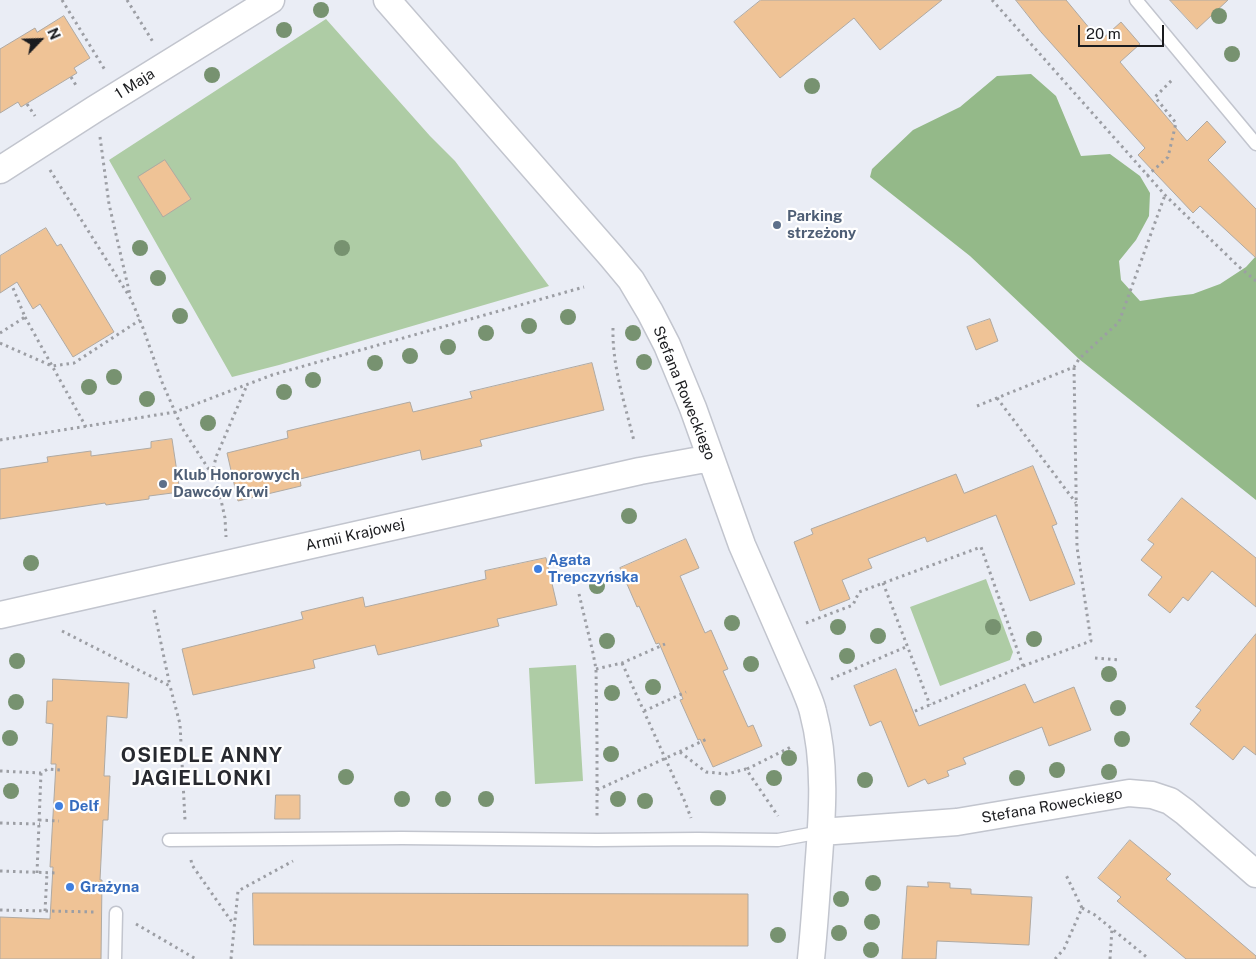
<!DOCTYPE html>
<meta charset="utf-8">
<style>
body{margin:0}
#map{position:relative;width:1256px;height:959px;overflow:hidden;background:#eaedf5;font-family:"Public Sans",sans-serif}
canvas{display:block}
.north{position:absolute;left:15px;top:15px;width:50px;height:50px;-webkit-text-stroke:4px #fff;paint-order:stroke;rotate:66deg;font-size:14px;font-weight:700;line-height:20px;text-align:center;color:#1b1c1f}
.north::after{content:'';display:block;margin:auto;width:18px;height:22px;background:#1b1c1f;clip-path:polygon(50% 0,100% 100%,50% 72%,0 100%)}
.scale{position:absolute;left:1078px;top:25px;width:86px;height:22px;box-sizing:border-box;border:2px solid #1b1c1f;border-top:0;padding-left:6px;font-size:15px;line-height:18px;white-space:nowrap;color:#1b1c1f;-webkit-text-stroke:4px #fff;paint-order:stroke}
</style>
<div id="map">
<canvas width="1256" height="959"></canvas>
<div class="north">N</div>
<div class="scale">20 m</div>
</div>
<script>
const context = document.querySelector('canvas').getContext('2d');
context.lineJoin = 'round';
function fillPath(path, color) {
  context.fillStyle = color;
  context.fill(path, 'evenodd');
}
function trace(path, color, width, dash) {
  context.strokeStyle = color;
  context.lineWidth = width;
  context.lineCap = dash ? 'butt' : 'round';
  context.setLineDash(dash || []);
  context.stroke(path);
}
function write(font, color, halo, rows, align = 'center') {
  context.font = font + ' "Public Sans",sans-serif';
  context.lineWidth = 4.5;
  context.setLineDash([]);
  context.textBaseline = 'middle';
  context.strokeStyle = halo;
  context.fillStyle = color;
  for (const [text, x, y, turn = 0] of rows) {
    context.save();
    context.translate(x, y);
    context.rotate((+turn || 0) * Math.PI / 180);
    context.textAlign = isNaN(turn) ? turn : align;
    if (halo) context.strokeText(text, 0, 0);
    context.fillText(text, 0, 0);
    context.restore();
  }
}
fillPath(new Path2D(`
 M326,19L430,136L455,161L549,286L279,365L232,377L109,160Z
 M986,579L1013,652L1010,660L940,686L910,607Z
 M576,665L583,781L535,784L529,668Z`), '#aecca5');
fillPath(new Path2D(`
 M1031,74L1056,96L1081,156L1110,154L1140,176L1150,193L1149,216L1136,240L1119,261L1121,280L1140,301L1167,297L1193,294L1220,284L1246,267L1256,256V500L1079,359L970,256L870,177L872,169L913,130L960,107L997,76Z`), '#94b989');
const building = new Path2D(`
 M761,0H942L880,50L854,18L780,78L734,22Z
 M1016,0H1066L1100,41L1121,22L1140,44L1120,62L1187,141L1207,121L1226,142L1208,160L1256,209V258L1200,206L1193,213L1138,155L1145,148L1041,32Z
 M1170,0H1228L1197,29Z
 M64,16L90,58L74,68L77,73L21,107L18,102L0,113V49L35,28L37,32Z
 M165,160L191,199L163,217L138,177Z
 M46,228L57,246L61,244L114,332L73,357L40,304L33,309L17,282L0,293V256Z
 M990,319L998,341L976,350L967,327Z
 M592,363L604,410L480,440L482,446L422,460L420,450L300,479L301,486L238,501L227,453L288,438L287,431L410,402L413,412L472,398L470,392Z
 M172,439L180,492L149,496V499L106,505L105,503L0,519V469L48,462L47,457L91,451V456L151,448V442Z
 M1033,466L1057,524L1052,526L1075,584L1030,601L996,515L927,542L925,537L868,559L872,568L842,580L850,599L820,611L794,542L813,534L811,529L956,474L964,493Z
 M1182,498L1256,558V607L1212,571L1188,601L1183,597L1170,613L1148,595L1162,577L1141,560L1154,544L1148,540Z
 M686,539L699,568L680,576L705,633L711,630L728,669L723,671L748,727L753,725L762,746L713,767L700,739L698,740L680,700L683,699L659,643L656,644L639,606L637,607L620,568Z
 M546,558L557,605L497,619L499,626L378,655L375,645L313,660L315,668L193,695L182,649L303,619L301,612L363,597L365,607L486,579L485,571Z
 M1256,634V755L1244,746L1233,760L1190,724L1201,710L1196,707Z
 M896,669L919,726L1025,684L1034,703L1074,687L1091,730L1049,746L1042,727L963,758L966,764L947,771L949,776L928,784L925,779L908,787L881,721L870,726L854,686Z
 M53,679L129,683L127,718L107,716L104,776H110L108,820H103L100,880H102L101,959H0V917L50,919L53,867H50L56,764H51L53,724L46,723L47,701H52Z
 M276,795H300V819H275Z
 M1130,840L1171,874L1166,879L1256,956V959H1186L1117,901L1121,897L1098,878Z
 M928,882L950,883V888L971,889V894L1032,897L1029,945L937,941L936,959H902L907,886L928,887Z
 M253,893L748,894V946L254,945Z`);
fillPath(building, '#efc396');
trace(building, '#afa9a2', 1);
const service = new Path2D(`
 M1136,0L1256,144
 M169,840L402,838L597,840L698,839L778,840L821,832
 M115,959L116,913`);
const minor = new Path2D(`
 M387,0L611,256L631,280L650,312L667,345L693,408L742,545L804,687C807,695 811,703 813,712C827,764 822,819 818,871C816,901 814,930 811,959
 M0,170L95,109L271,0
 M0,615L640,471L711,458
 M821,832L957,822L1129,793L1152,795L1170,801L1185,812L1256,874`);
trace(service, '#c2c5ce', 15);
trace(minor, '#c2c5ce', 29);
trace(new Path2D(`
 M62,0L105,70
 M127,0L153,42
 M992,0L1165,195L1238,266L1256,281
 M71,77L77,87
 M27,104L35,116
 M100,137L109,204L130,295
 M50,170L131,299L143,328L162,382L182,428L217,482L225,518L226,537
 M1147,176L1168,157L1176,123L1155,97L1174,78
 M25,317L86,427
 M613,328C612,366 625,404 634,441
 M0,333L25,317L13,288
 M0,343L52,366L74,363L140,320
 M997,398L1076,503
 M977,406L1074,367L1079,359L1119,322L1165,195
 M0,440L175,412L272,375L584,287
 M212,475L216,457L247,385
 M883,583L930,705
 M579,594L593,653L596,669L597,743V819
 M154,610L170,686
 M806,623L853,605L859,592L981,547L1023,666L913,712
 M62,631L170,686L180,724L185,820
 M1095,658L1119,660
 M622,663L685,802L691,818
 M1023,666L1091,641L1077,547L1074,367
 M596,669L622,663L665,644
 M831,679L908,646
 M644,711L686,692
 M680,752L706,772L727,774L746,769L778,816
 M747,769L793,746
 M0,771L41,773L48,769L61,770
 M597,790L707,739
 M39,820L59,821
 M0,823L40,824
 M191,860L192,865L234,925
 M0,871L58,873
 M37,873L41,773
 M1082,908L1095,915L1149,959
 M0,910L96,912
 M45,911L47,873
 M136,924L196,959
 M231,959L238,891L293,861
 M1055,959L1064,949L1082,908L1066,875
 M1110,959L1112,929`), '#9c9ea4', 3, [2.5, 4]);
trace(service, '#fff', 12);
trace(minor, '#fff', 26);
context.fillStyle = '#779270';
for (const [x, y] of [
 [321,10],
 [1219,16],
 [284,30],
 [1232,54],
 [212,75],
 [812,86],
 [140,248],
 [342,248],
 [158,278],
 [180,316],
 [568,317],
 [529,326],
 [486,333],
 [633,333],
 [448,347],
 [410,356],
 [644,362],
 [375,363],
 [114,377],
 [313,380],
 [89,387],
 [284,392],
 [147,399],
 [208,423],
 [629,516],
 [31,563],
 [597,586],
 [732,623],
 [838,627],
 [993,627],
 [878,636],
 [1034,639],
 [607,641],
 [847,656],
 [17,661],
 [751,664],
 [1109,674],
 [653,687],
 [612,693],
 [16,702],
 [1118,708],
 [10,738],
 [1122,739],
 [611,754],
 [789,758],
 [1057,770],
 [1109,772],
 [346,777],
 [774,778],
 [1017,778],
 [865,780],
 [11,791],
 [718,798],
 [402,799],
 [443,799],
 [486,799],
 [618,799],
 [645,801],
 [873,883],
 [841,899],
 [872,922],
 [839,933],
 [778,935],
 [871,950]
]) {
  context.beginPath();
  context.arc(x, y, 8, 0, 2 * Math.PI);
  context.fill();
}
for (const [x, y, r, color] of [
 [777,225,5,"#5c6f8a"],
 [163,484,5,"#5c6f8a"],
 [538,569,5,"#3f7fe0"],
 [59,806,5,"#3f7fe0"],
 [70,887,5,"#3f7fe0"]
]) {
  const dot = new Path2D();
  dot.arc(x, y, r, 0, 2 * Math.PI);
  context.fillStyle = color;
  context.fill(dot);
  trace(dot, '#fff', 2);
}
write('15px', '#1b1c1f', '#fff', [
 ["1 Maja",135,84,-32],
 ["Stefana Roweckiego",684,393,68],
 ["Armii Krajowej",355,535,-13],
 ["Stefana Roweckiego",1052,806,-10]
]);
write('bold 15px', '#4e5e75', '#fff', [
 ["Parking",787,216],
 ["strzeżony",787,233],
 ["Klub Honorowych",173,475],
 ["Dawców Krwi",173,492]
], 'left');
write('bold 15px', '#366cbe', '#fff', [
 ["Agata",548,560],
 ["Trepczyńska",548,577],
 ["Delf",69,806],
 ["Grażyna",80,887]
], 'left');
context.letterSpacing = '1px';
write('bold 20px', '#27292f', '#fff', [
 ["OSIEDLE ANNY",202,756],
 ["JAGIELLONKI",202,779]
]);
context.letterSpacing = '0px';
</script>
